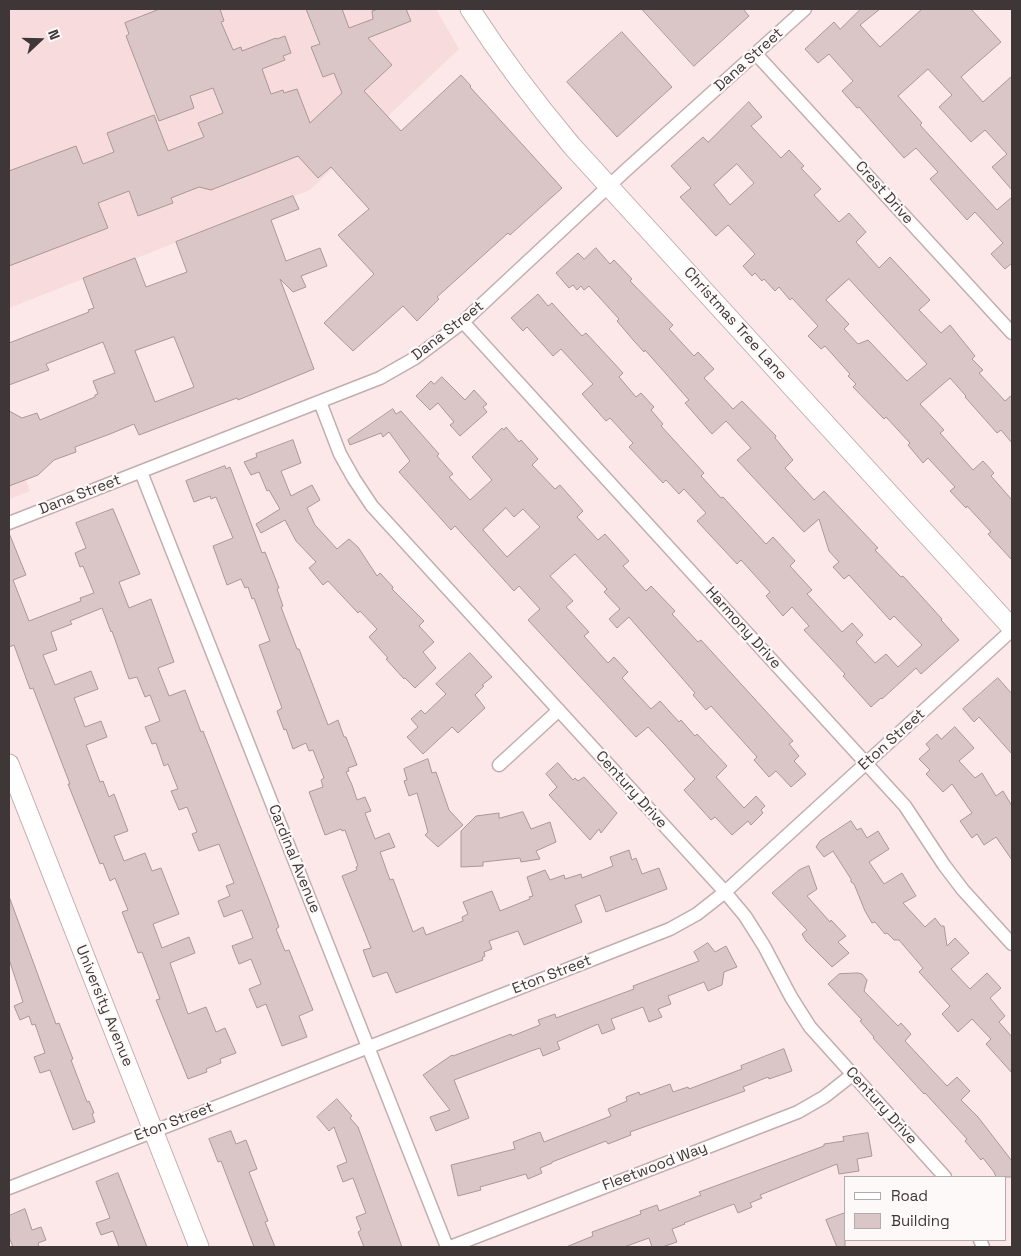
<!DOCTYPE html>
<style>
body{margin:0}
#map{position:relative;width:1021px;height:1256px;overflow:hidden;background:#fce8e8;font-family:"Space Grotesk",sans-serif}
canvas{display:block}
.frame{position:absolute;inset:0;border:10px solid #3f3737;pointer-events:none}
.legend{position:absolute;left:844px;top:1176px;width:162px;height:65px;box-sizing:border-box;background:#fef9f9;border:1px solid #b2abab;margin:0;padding:6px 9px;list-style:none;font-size:15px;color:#3f3737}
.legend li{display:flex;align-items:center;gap:10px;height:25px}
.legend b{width:25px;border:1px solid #b2abab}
.north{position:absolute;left:15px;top:15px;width:50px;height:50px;-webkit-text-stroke:4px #fef9f9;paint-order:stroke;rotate:69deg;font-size:14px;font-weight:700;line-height:20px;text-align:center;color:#3f3737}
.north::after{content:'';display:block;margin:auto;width:18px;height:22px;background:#3f3737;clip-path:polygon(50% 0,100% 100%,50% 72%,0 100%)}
</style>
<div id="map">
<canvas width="1021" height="1256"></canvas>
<div class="frame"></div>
<ul class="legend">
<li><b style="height:6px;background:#fff"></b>Road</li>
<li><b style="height:14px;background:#dac6c6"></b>Building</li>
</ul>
<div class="north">N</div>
</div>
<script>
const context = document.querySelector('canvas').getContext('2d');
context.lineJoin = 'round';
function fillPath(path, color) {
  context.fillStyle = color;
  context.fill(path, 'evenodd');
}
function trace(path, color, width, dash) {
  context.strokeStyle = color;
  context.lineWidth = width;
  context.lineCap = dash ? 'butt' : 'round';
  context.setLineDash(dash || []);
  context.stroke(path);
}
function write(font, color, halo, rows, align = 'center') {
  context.font = font + ' "Space Grotesk",sans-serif';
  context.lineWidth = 4.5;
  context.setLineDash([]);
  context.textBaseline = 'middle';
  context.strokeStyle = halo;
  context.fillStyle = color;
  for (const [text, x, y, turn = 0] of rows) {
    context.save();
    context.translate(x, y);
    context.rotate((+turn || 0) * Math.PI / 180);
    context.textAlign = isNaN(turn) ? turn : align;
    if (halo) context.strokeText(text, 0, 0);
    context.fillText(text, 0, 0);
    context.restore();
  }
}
fillPath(new Path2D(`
 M9,9H436L459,49L310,190L9,308Z
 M9,437L30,491L9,499Z`), '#f8dbdc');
const building = new Path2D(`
 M160,9H220L224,21L221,22L233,50L241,47L242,51L276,38L277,39L285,36L291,53L283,56L285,60L262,69L271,94L283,90L284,93L297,89L310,123L342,93L334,73L323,77L311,47L320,44L306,9H342L349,28L373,19L372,11L379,9H406L411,21L368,38L392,65L364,91L401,131L461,75L471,86L470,87L562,188L510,235L508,233L437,297L439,299L417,321L403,306L353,351L324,323L374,274L338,235L369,209L331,167L318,178L298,156L211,190L199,187L171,198L173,203L138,216L129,191L98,203L108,228L9,266V171L76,146L83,164L114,152L107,133L154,115L168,151L204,137L198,123L223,113L213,88L190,96L194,108L159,121L126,36L129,34L125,23Z
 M642,9H743L749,16L694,66Z
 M861,9H880L860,25L880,47L922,9H971L1001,42L961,77L983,102L1012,76V190L992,167L1007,154L985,130L971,142L939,107L952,95L928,69L898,96L922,123L920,125L997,210L1012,197V263L1005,269L991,254L1003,243L975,212L967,220L930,179L938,172L916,148L904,158L859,107L857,108L842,91L853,81L829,54L818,63L805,49L834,22L840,29Z
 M622,32L672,87L617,137L567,82Z
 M749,102L762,117L751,126L781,158L789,150L804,166L801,168L821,189L814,195L839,222L849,213L866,232L856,242L879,268L890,257L930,300L919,310L941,333L950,325L975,356L972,359L983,370L979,373L1005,401L1012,395V443L1001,430L997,433L965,397L966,396L950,378L920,404L944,430L940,433L973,470L983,461L994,473L991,476L1012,500V560L988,534L991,532L967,506L966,508L950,491L955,487L928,458L923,463L908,445L910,443L886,417L884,419L853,387L856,384L848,376L850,374L825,346L821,349L808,336L818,326L792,298L790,300L779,287L775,291L764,279L762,281L755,273L752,276L743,266L755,254L728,225L716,236L680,197L691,188L671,166L703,137L708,142ZM737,164L754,183L730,205L714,185ZM849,279L927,364L907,381L868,340L858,344L844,329L849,324L826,300Z
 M293,196L299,209L271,220L286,261L320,248L327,266L301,276L306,287L293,292L280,279L314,369L238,400L237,398L139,435L134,424L110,434L75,447L76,452L54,460L38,475L9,486V411L22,418L37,413L40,420L95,397V395L98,394L93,381L115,373L103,342L46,364L49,370L9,385V343L89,312L88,310L94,308L83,278L135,258L146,287L187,272L176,242ZM174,337L194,387L155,402L135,351Z
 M596,248L610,264L614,260L632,279L630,281L673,325L669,329L694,356L698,352L714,369L704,378L733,409L742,401L776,436L775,438L793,460L785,468L814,500L824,491L878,548L875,550L901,577L903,576L942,619L941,620L959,640L921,674L916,668L882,699L881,698L871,707L843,676L845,674L804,630L809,626L792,607L783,616L766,596L770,592L741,560L737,564L697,521L706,513L684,489L679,494L666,480L663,483L629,447L633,443L610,418L606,421L582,394L593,384L561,349L553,356L527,327L523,331L511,318L538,294L548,306L552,303L582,336L586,333L623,373L619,377L636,397L641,393L654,407L651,410L663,424L661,426L704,473L701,476L721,498L723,497L766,544L773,537L795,561L790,566L812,590L807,594L842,632L852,623L863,635L856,642L875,663L886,654L898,667L922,645L894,616L890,620L849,575L844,579L833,567L839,562L829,551L819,519L804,532L737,460L751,448L726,421L712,434L685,403L689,400L645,350L644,352L634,341L617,321L619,319L589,286L584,290L581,286L577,290L573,285L569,288L556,273L578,253L584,259Z
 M442,377L465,400L474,390L487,404L483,407L487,412L460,436L450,425L454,422L438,403L430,410L416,396L431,381L434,384Z
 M393,409L396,414L401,411L439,454L437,456L453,474L449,477L470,500L492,480L472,457L502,428L504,430L506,427L519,442L521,440L538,459L532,465L555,489L560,485L583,511L577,517L598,540L605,534L629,561L623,566L646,591L651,586L675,611L672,614L698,642L701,640L793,741L789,744L799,756L794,761L806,774L791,787L776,771L769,777L754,760L757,757L711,706L706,710L693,695L695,693L629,617L617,628L609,619L620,609L604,592L607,589L575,554L550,576L573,601L566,607L589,632L584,636L608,663L614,657L628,672L622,678L651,709L660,701L679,722L681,720L695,736L697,734L727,766L716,777L744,808L756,796L765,806L761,810L763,813L751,825L748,821L732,835L715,817L711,820L684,790L695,779L665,745L648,727L636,737L528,620L540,609L519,586L514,591L455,526L451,530L399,472L410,461L389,432L383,437L381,433L350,445L348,440ZM506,508L514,517L523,509L540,527L507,557L483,530Z
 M293,440L301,463L281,471L291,496L312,485L320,500L307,508L315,525L337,549L349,539L358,547L377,576L380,573L393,587L392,589L424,621L419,626L434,642L423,652L436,668L415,688L405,678L404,679L386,659L388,658L369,637L377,629L360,611L358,613L328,581L323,585L309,568L316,562L296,541L285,520L261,533L256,524L280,509L269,490L267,491L259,472L251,475L244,462L257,457L256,454Z
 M225,466L226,469L230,467L262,553L265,552L279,588L277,589L283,606L281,607L297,649H299L309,675L328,725L338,720L344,737H346L357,765L348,768L349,771L346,772L352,785L357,800L365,797L371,811L365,813L375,839L389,833L395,847L380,852L390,880L393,879L413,932L423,927L426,935L463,921L462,917L468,914L463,902L492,891L500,911L530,899L529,897L533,896L527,877L545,870L550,880L564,875L565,879L581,874L582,878L613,866L610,857L629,850L632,860L636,858L642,874L659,868L667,889L606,912L600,895L575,905L582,922L524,945L518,931L489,941L492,949L484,952L485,956L482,958L483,960L396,993L387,972L373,977L363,950L371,948L342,876L357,870L356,867L358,866L345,830L342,831L341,829L325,835L309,792L323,787L321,780L324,778L313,750L309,751L306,743L293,749L286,729L284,730L277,711L282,708L259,645L270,641L254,598L252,599L248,587L245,588L241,579L227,585L213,546L233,538L216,497L211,499L210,496L194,502L186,481Z
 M113,509L140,574L119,582L129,608L151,599L174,662L158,668L169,696L185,690L201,732L203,731L269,900L279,927L276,929L285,951L289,950L313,1010L299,1016L307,1037L282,1046L266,1004L257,1008L249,989L261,984L251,959L239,964L232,946L253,938L242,910L224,917L218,901L230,896L226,886L234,883L219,844L199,851L192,834L197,832L187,807L179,810L171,791L178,789L168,764L164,766L156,743L152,744L145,727L160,721L150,695L145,697L137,677L129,679L112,631L111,632L102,608L70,621L72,624L51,632L57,650L43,655L55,685L91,671L98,689L74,698L85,727L101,721L107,737L86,745L100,782L103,781L109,797L114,794L128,831L114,836L124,861L145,853L152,871L161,868L179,914L153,924L162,948L189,937L195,953L170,963L188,1014L206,1007L216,1032L225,1028L236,1053L220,1059L221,1063L206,1069L207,1072L188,1079L156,1000L160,999L142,952L138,953L122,912L128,910L115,878L110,881L103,863L100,864L68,784H70L33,688L30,689L14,645L9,647V533L26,575L13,580L29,621L81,601L80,598L94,593L83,566L80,567L75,553L86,548L76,523Z
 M470,653L492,677L482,685L484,686L475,695L485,708L458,733L452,727L423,754L407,737L418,727L411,719L421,710L425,714L446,694L436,684Z
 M998,678L1012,694V754L979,717L974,722L963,709Z
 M955,727L974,748L959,761L975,778L982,773L996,796L1003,791L1012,806V860L996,837L984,845L977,834L972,838L960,821L972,813L952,784L943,792L926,774L930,770L919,759L930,749L926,744L937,734L941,739Z
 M428,759L432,773L436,772L449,810L463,825L438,847L425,835L428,832L417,793L409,796L404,781L407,780L404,769Z
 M558,763L573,780L575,778L578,781L584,777L617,813L601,833L599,829L590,840L549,795L557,787L546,774Z
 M523,812L531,829L550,822L556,842L536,851L540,859L521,862L520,858L483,862V866L461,867V831L476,816L499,813V818Z
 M851,821L857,830L861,828L867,838L878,831L889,849L869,862L884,884L902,873L916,896L903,903L925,927L935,918L941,926H944L947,946L955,938L969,953L951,969L970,989L987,973L1001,988L990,998L1005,1016L999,1022L1012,1037V1073L986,1044L991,1039L972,1019L958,1032L942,1014L950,1006L919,972L923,968L899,940H894L887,933L885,934L875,922L872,923L865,911L854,884L851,882V879L833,851L824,857L816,847L820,841Z
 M809,866L817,889L807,896L830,922L831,920L846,936L838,942L849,953L832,967L806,941L802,934L807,930L772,893L799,870Z
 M10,899L56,1024L59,1023L73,1059L71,1060L87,1102L89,1101L94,1113L92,1114L95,1122L73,1130L50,1070L40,1073L34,1057L45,1053L35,1024L32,1025L29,1016L20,1020L14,1006L23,1002L9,959Z
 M708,943L715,952L726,946L737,967L724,972L722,985L708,991L704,982L668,996L671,1004L658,1009L662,1017L649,1022L643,1007L611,1019L615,1029L602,1034L598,1024L557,1042L560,1049L543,1056L540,1048L531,1051L454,1080L469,1118L436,1131L430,1117L450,1110L423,1075L452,1055L453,1056L511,1034L512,1036L540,1025L538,1020L555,1014L556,1018L634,989L633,986L699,961L694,952Z
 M858,973L862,974L867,980L864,991L898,1026L901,1023L911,1034L905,1041L947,1086L957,1077L970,1091L961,1100L978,1117L1012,1161V1177H996L994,1172L983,1158L981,1160L965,1141L967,1139L925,1093L924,1094L873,1038L874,1037L860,1021L862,1020L828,984L839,974Z
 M784,1049L792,1071L769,1079L768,1077L743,1087L745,1091L630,1132L631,1135L608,1144L606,1141L552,1162V1163L540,1168L542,1173L528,1179L526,1174L480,1187L481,1190L458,1196L451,1165L515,1149L513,1142L540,1132L544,1142L611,1116L608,1109L627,1101L626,1097L639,1092L640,1095L670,1084L673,1092L688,1087L689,1089L742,1069L741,1066Z
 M337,1099L352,1116L350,1118L358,1127L402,1247H364L358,1232L361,1230L356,1217L366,1213L353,1178L343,1182L337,1166L347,1162L334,1127L329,1131L317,1117Z
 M231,1131L236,1144L246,1140L257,1169L249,1172L268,1221L265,1222L275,1247H254L221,1161L218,1162L209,1139Z
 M868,1133L872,1156L857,1159L859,1171L839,1174L837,1164L760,1195L762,1198L750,1203L752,1207L738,1213L734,1204L684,1223L685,1224L672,1229L677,1242L662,1247H652L649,1238L624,1247H566L593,1236L592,1232L641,1214L640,1211L657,1205L659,1211L701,1195L699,1192L824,1146V1144L844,1141L843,1137Z
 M118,1173L140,1229L147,1247H119L113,1231L101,1235L96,1223L110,1218L96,1182Z
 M25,1209L32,1230L41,1227L46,1240L38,1243L39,1247H13L9,1237V1216Z
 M845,1213V1247H837L826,1220Z`);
fillPath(building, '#dac6c6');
trace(building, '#aa9797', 1);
const street = new Path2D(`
 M756,54L1012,333
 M463,322L905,806L944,865L963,890L1012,944
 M320,402L340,454L354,479L372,506L725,892L745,916L764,946L791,997L810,1027L945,1177
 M141,472L447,1247
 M9,523L380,378L415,358L463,322L625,171L805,9
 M499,765L559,710
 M9,1188L670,929L697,914L725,892L1012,630
 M980,1240L983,1247
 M450,1247L798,1112L824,1097L852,1075`);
const secondary = new Path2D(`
 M470,9C501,57 535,102 572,146L1012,628
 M9,764L199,1247`);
trace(street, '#c2aeaf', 15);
trace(secondary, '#c2aeaf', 21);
trace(street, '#fff', 12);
trace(secondary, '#fff', 19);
write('15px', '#3f3737', '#fef9f9', [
 ["Dana Street",749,60,-42],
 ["Crest Drive",884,193,48],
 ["Christmas Tree Lane",735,324,48],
 ["Dana Street",448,331,-38],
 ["Dana Street",80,495,-21],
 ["Harmony Drive",743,628,48],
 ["Eton Street",892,740,-42],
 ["Century Drive",631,790,48],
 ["Cardinal Avenue",294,859,68],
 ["Eton Street",552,975,-21],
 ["University Avenue",104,1006,68],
 ["Century Drive",881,1106,48],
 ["Eton Street",174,1122,-21],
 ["Fleetwood Way",655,1167,-21]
]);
</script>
